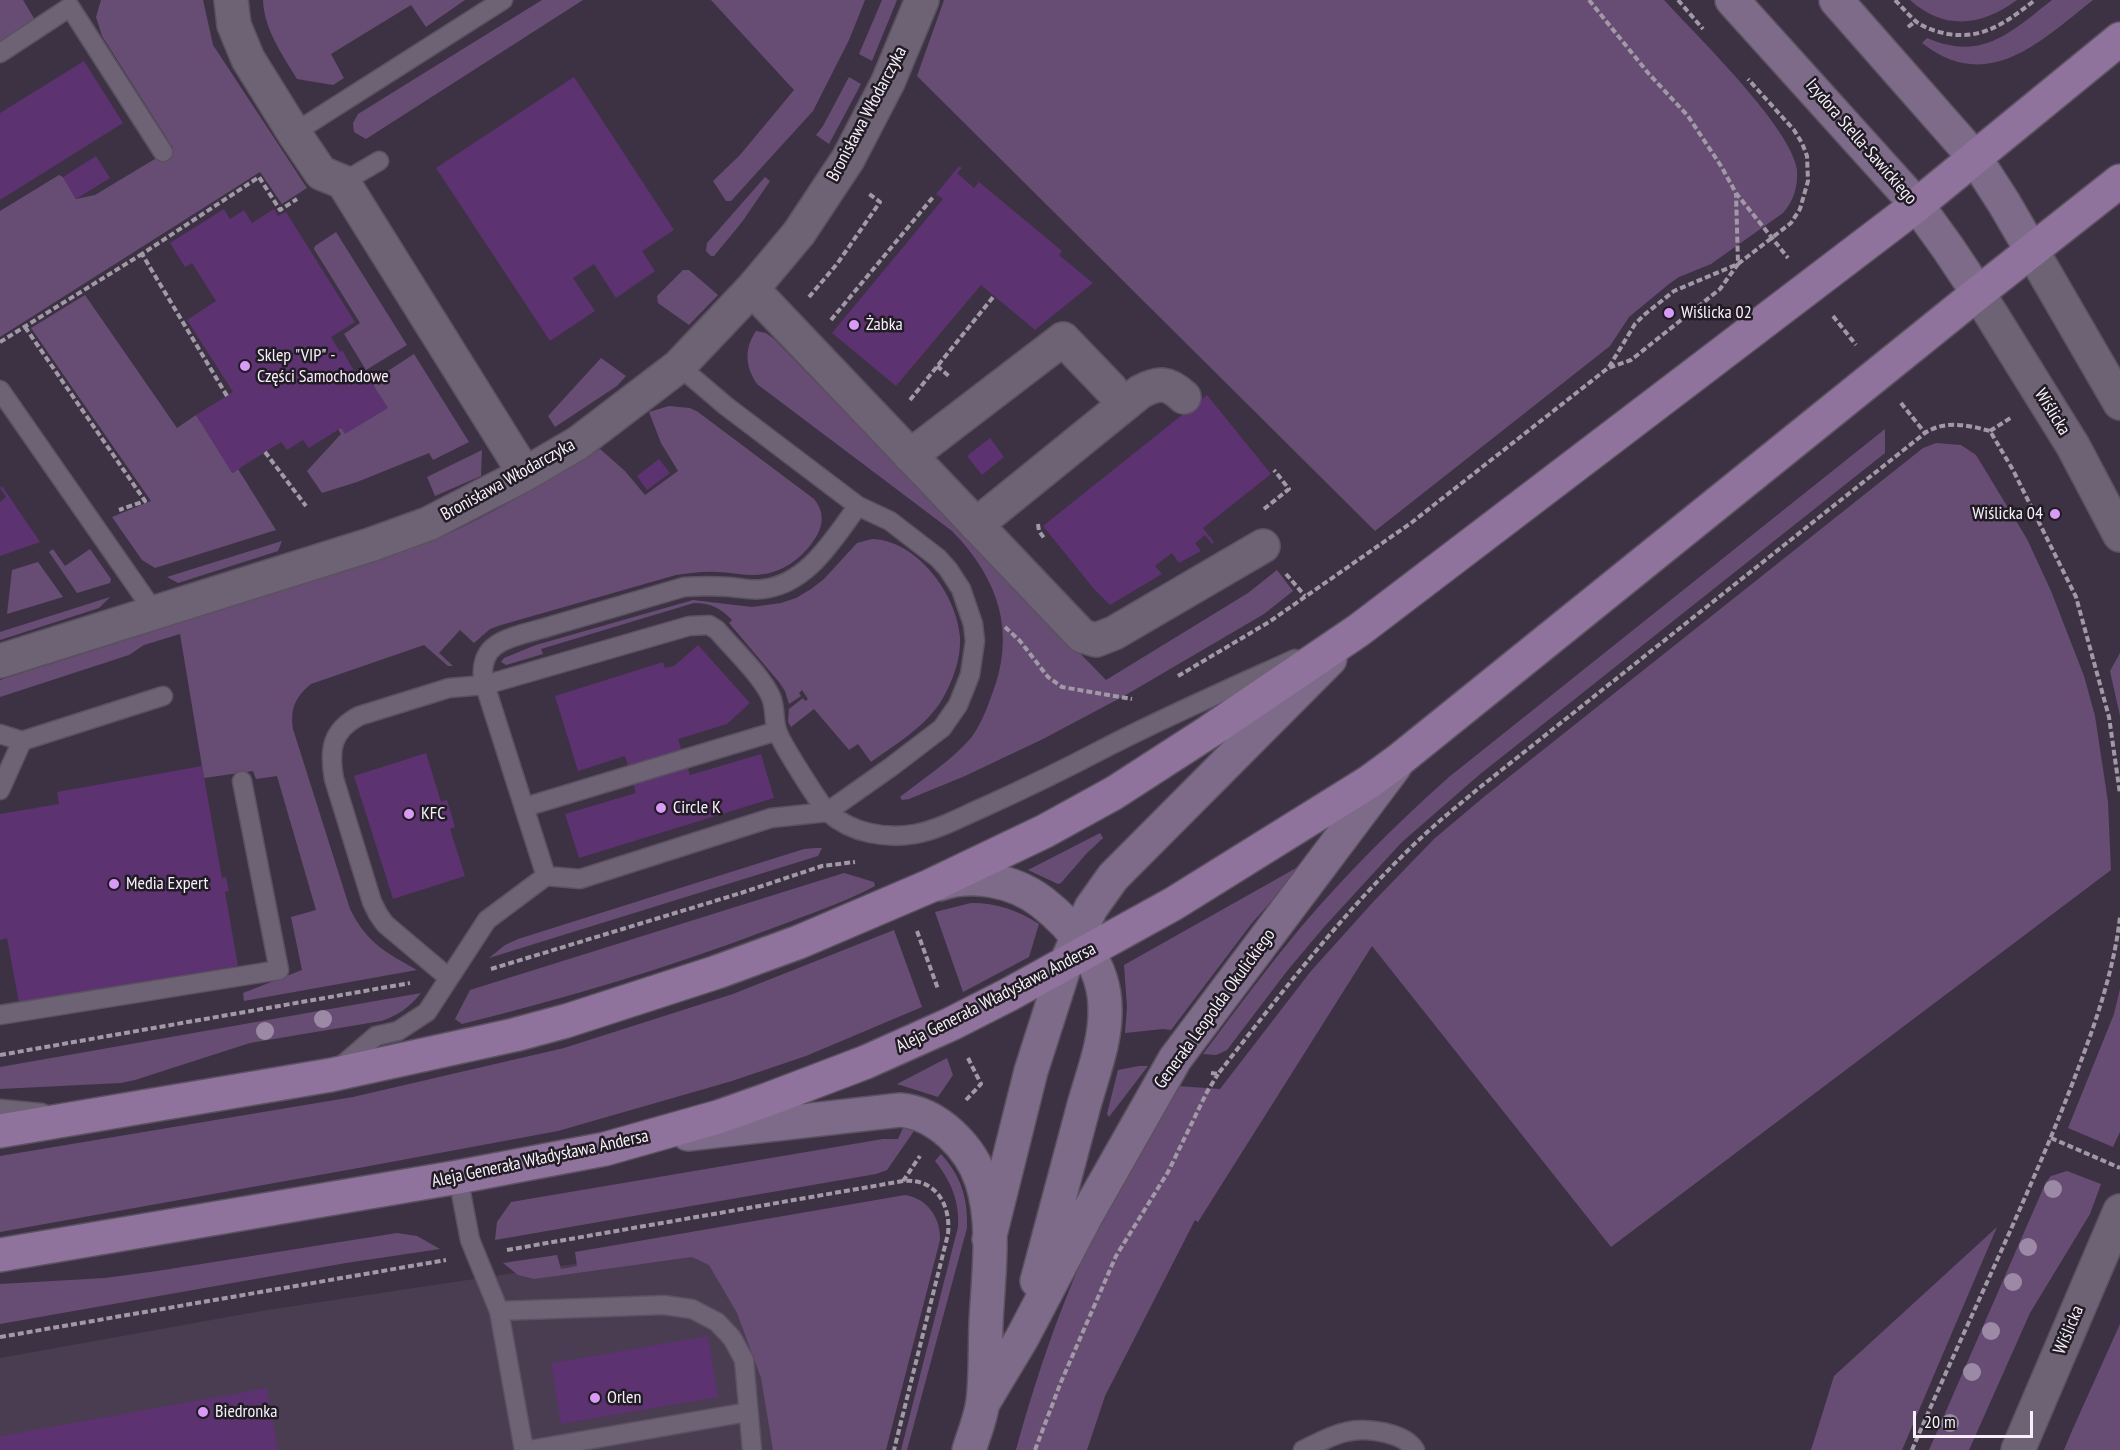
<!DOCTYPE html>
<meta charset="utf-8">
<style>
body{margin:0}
#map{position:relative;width:2120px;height:1450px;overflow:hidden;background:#3d3243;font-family:"PT Sans Narrow",sans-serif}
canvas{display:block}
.scale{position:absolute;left:1913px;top:1411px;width:120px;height:27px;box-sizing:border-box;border:3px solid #f7f0fb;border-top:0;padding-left:8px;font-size:18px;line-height:21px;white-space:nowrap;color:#f7f0fb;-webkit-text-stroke:4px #211c24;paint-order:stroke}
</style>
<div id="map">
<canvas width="2120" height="1450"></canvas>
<div class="scale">20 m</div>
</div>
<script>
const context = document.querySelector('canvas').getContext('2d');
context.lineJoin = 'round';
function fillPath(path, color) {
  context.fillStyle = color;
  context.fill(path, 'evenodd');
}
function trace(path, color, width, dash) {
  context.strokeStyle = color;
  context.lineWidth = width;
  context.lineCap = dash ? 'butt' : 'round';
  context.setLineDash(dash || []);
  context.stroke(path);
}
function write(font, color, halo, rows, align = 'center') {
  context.font = font + ' "PT Sans Narrow",sans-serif';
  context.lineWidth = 5;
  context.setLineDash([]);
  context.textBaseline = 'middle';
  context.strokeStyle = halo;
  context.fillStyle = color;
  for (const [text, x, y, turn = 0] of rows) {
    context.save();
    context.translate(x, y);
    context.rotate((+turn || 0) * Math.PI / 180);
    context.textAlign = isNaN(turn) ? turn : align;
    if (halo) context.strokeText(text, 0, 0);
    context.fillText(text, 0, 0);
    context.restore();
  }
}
fillPath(new Path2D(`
 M728,1241L784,1450H0V1358L267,1310Z`), '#4a3c51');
fillPath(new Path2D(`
 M0,0H23L35,20L0,41Z
 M101,0H203L213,45L307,188L282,204L260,172L0,337V211L59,175L63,177L76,199L95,195L173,148L102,36L96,17Z
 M263,0H465L426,27L411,5L331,54L344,78L333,85L297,79C282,54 264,29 263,0Z
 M542,0H583L366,139L354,132L353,123L358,114Z
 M711,0H865L849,40L813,111L731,201H726L713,181L740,155L794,90Z
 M882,0H897L872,61L859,54Z
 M944,0H1664C1695,34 1792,128 1797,170C1798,186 1794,201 1783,213L1711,264L1679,277L1669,284L1629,317L1610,346L1375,531L917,76Z
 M1910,0H2017C1982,26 1944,31 1910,0Z
 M2052,0H2093C2041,41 1988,95 1922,43L1927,38C1982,62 2011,32 2052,0Z
 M849,77L861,84L829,144L816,135L823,126Z
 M765,177L770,181L742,222L714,256H711L706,251L707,243Z
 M336,232L407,345L366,370L344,334L360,323L314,249L315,246Z
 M683,270H689L718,295L689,325L658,303L657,296Z
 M85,295L177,428L196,415L233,473L238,469L276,530L155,568L142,560L112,517L151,501L31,328Z
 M756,331L766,333L774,339L1106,680L1248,593L1277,570L1293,591L1264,614L1124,696L1043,739L965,776L909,799L902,800L900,797C924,778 951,761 971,738C980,726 986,711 991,697C1017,633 999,579 952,531L757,384C745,366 744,349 756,331Z
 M414,354L469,442L433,460L429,453L357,482L322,493L307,471L341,434L338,429L387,407L371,382Z
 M601,358L626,376L617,386L555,427L548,416Z
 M669,406L690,408L698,412L814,499C824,511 824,524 816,537C802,560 778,576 751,575C740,575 729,572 718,572C704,571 691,573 676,575L501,625L490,629L474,643L460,630L439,653L453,666H448L424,645L311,684C295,697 290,709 293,729L350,909C367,943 385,952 417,970L244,1001L243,993L302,970L291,917L316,910L277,776L256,779L253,771L204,778L180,634L144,645L129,655L0,697V680L365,564C397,553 429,543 460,528C508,505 554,476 600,449L625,471L645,495L678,471L661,443L649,412Z
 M1885,429V453L1479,775L1402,842L1324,927L1287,971L1227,1050L1216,1055L1203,1054C1235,1011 1267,968 1301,927C1347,873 1396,824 1449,777Z
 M1936,443L1961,445L1976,455L2027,539L2051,591L2084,676L2095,716L2108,802L2111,870L1611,1247L1372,946L1198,1222L1195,1220L1105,1396L1087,1450H1016C1039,1366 1068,1283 1108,1205C1129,1165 1154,1126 1177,1086L1220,1089L1311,971L1374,901L1434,839L1485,796L1923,448Z
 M482,450L481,476L435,496L427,477Z
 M872,539C917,540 957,595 960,637C961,659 953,680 943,698C927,726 896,744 871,762L858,744L849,750L814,709L791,727L788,722L789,709L803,698L805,701L808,699L802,690L799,693L801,696L789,704L785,691L779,682L729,623L732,620C720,608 711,603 694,603L541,649L543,654L506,665L501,662L504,658L536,645L693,600L752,607L781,603L796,598L811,589L824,579L857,543Z
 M282,541L278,551L178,583L167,577Z
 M53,549L65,566L90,549L111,579L110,583L77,593L49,552Z
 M38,562L63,597L7,614L12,570Z
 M110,597L99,608L0,640V632Z
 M2120,653V716L2110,671Z
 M1100,833L1103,838L1086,854L1061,883L1058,884L1028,870Z
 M816,848H822L818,856L489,958L505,945L518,939L804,849Z
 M1298,867L1300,869L1252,923L1171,1030L1163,1029L1125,1033L1127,1007L1124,965Z
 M844,873L874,882L875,886C843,903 807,915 773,928C671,967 567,998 462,1024L455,1019L470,990Z
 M971,903C997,903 1017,910 1039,924L1029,957L963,992L935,912Z
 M894,930L922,1007L806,1056L732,1081L558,1131L364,1167L0,1232V1156L353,1097L564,1048L733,994Z
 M2120,989V1132L2113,1147L2068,1128L2114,1014Z
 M421,993C410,1007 397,1016 381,1021L250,1043L135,1080L121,1083L0,1089V1067Z
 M947,1058L953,1075L938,1097L897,1084Z
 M1139,1066H1148L1109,1117L1107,1114L1118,1070Z
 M903,1128L914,1131L887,1170L876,1174L495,1240L497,1222L511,1202L883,1139H898Z
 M941,1154C961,1176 968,1198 967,1228L907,1450H901L958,1227C960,1202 951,1181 935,1161Z
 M2067,1171L2101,1184L2090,1214L2030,1313L1969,1450H1929L2046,1182L2051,1176Z
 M905,1195C927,1198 941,1218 940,1240L886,1450H773L761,1378L737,1313L709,1265L692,1257L534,1279L518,1275L503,1263L557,1255L561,1269L577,1266L575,1252Z
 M1997,1227L1902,1450H1811L1834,1376Z
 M397,1233L417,1236L440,1249L346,1263L0,1324V1284L105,1278L157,1271Z
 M2120,1324V1450H2064L2071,1433Z`), '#674d74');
fillPath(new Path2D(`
 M84,61L123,123L0,200V113Z
 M574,77L674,230L642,251L655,271L616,298L594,264L573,278L595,311L550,341L436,168Z
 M96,156L110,178L76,199L63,177Z
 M959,166L962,168L957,173L974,188L979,182L1062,251L1059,255L1093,283L1035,330L981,285L896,386L832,333L943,199L936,194Z
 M224,209L230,219L244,210L252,223L274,209L278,216L286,212L355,322L331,337L340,352L342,350L357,376L364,371L388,408L345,434L341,428L309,448L303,440L287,450L281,442L232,473L196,415L233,392L187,320L216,301L192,263L185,267L170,243Z
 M1207,395L1271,474L1203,528L1214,542L1212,544L1205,535L1195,543L1201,551L1179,563L1172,553L1155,566L1162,574L1110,605L1094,589L1043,526Z
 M990,438L1004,457L982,475L967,456Z
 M659,459L670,473L647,490L637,476Z
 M2,486L40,542L0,556V502L6,497L0,488Z
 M698,645L750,703L727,724L678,739L690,775L761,754L774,798L579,858L565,814L636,793L625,756L578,771L555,696L663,662L665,668L674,666Z
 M426,753L441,802L447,800L455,827L450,829L465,876L393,899L354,776Z
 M202,766L222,878L226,877L229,891L225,892L238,966L19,1003L7,938L0,940V814L59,804L57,792Z
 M708,1336L718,1397L561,1424L551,1363Z
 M267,1388L278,1450H0V1436Z`), '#5c3270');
const service = new Path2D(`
 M0,53L70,7L163,152
 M294,133L503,0
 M343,182L379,161
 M0,390L155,613
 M0,734L22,741
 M0,790L22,741L163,696
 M525,807L777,731
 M546,876L483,679C482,666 484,654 495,646C507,636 536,631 551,626C595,613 640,600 684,587C699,586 714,586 730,587C741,588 752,591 763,589C808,584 833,539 858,506
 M449,978L385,924L378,914L372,902L334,779C329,750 331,731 359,716L449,688L485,685L689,626L709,625L717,630C733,649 762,676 771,697C776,709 773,722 778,733C782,744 821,807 829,813C852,833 885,839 915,834C938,830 961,817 982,808C1024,789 1065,769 1105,748C1167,716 1231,688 1295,659
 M0,1015L279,970L242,781
 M339,1068L376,1036L398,1031L427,1012L487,920L546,876L580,879L771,818L827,812L891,767L942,728L958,705L970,675L975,641L973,624L961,589L948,569L938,558L890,521L858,506L726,406L679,366
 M0,1109L42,1113
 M458,1177L470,1240L499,1311L524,1450
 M499,1311L664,1305L692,1309L717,1322L732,1338L744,1360L752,1450
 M529,1450L748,1412
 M1303,1450C1316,1444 1331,1435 1346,1432C1365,1427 1404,1432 1415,1450`);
const minor = new Path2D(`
 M231,0L234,25L248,59L294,133L321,173L343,182L525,474
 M752,289L1082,636L1096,640L1114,633L1263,546
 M910,456L1063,339L1111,389
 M976,525L1140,392C1159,382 1168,382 1184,397
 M0,661L370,545L428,524L525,474L578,443L679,366L752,289L799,233L848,159L888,82L922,0`);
const tertiary = new Path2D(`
 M2032,251L2120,403
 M1978,293L2073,446L2120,535
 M2018,1450L2120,1211`);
const secondary = new Path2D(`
 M1732,0L1917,205L1948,248L1978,293
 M1836,0L1975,158L2004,203L2032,251
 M939,884C973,873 1013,880 1042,902C1074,927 1105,965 1105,1008C1106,1041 1093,1073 1084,1105C1068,1164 1053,1222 1037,1281
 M688,1134L900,1110C937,1113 971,1147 982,1182C996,1226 988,1278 986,1323C985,1349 986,1376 983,1401C981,1418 974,1434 969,1450
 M989,1239L1031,1071L1065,965L1091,908L1113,877L1330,659
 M983,1403L1022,1338L1086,1216L1175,1059L1395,766`);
const primary = new Path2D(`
 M0,1131L331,1075L514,1035L566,1021L717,972L799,942L930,886L1045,831L1114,793L1210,731L1359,630L1917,205L2120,39
 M0,1255L458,1177L605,1149L718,1117L769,1099L866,1062L951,1024L1008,995L1173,904L1369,782L1399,760L1978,293L2120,181`);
trace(service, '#5b5160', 21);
trace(minor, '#5b5160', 36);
trace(tertiary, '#5b5160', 36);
trace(secondary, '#5b5160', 36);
trace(primary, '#5b5160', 36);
trace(new Path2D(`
 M1589,0L1649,74L1688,116L1721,166L1736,193L1788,258
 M1678,0L1703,29
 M1895,0C1903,8 1910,17 1918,23C1927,29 1938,32 1948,34C1984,40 2008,21 2035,0
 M1908,27L1916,21
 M809,297L837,264L880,202L868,193
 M1833,316L1856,345
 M831,320L934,196
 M25,327L145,501L119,510
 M0,342L142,254
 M937,366L950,377
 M1609,367L1635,324L1644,315L1674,291L1738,264L1791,223L1800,209L1808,181L1807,156L1802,143L1794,130L1748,79
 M227,396L142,254L259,177L280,210L297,199
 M910,400L994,296
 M1901,403L1925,433
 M1990,431L2012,417
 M265,452L306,506
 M1264,509L1289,489L1274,470
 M1038,524L1039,531L1044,538
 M1286,574L1305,596
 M1005,627L1020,641L1048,677L1062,687L1132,699
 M1178,676L1269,622L1411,523L1608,368L1631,360L1720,289L1738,264L1736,193
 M917,931L938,989
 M491,969L741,893L822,866L855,862
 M0,1055L410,983
 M1211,1073L1218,1074C1282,992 1347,907 1423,836C1441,819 1460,804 1479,788L1925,433C1945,420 1968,425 1990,431L2013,470L2076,597L2109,717L2120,794
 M966,1100L981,1084L967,1056
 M2051,1138L2120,1168
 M903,1181L920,1156
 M507,1250L903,1181C936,1178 951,1205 948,1234L894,1450
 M0,1337L446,1260
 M1035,1450L1061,1382L1116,1256L1168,1172L1207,1092L1218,1074
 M1912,1450C1962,1333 2019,1218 2066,1100C2089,1041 2113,979 2120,917`), '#a299a7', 4, [6, 3]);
trace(service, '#6e6275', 18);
trace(minor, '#6e6275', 33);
trace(tertiary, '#6e6275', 33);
trace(secondary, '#7e6b89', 33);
trace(primary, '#8f739d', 33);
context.fillStyle = '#9c89a5';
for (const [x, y] of [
 [323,1019],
 [265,1031],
 [2053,1189],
 [2028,1247],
 [2013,1282],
 [1991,1331],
 [1972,1372],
 [1950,1423]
]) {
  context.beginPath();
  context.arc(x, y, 9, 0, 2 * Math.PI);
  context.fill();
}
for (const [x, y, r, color] of [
 [1669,313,6,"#d99af8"],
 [854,325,6,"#d99af8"],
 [245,366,6,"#d99af8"],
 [2055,514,6,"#d99af8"],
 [661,808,6,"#d99af8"],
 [409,814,6,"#d99af8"],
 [114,884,6,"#d99af8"],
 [595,1398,6,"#d99af8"],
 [203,1412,6,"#d99af8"]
]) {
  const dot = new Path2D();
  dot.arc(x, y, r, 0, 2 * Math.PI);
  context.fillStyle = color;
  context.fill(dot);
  trace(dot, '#211c24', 2);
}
write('18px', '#f7f0fb', '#211c24', [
 ["Bronisława Włodarczyka",867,114,-62],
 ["Izydora Stella-Sawickiego",1861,142,49],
 ["Wiślicka",2052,412,58],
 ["Bronisława Włodarczyka",508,480,-29],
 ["Aleja Generała Władysława Andersa",996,998,-27],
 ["Generała Leopolda Okulickiego",1215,1009,-54],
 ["Aleja Generała Władysława Andersa",540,1159,-12],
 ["Wiślicka",2069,1330,-67]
]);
write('18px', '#f7f0fb', '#211c24', [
 ["Wiślicka 02",1681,313],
 ["Żabka",866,325],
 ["Sklep \"VIP\" -",257,356],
 ["Części Samochodowe",257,377],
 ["Wiślicka 04",2043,514,"right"],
 ["Circle K",673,808],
 ["KFC",421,814],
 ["Media Expert",126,884],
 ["Orlen",607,1398],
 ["Biedronka",215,1412]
], 'left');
</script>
